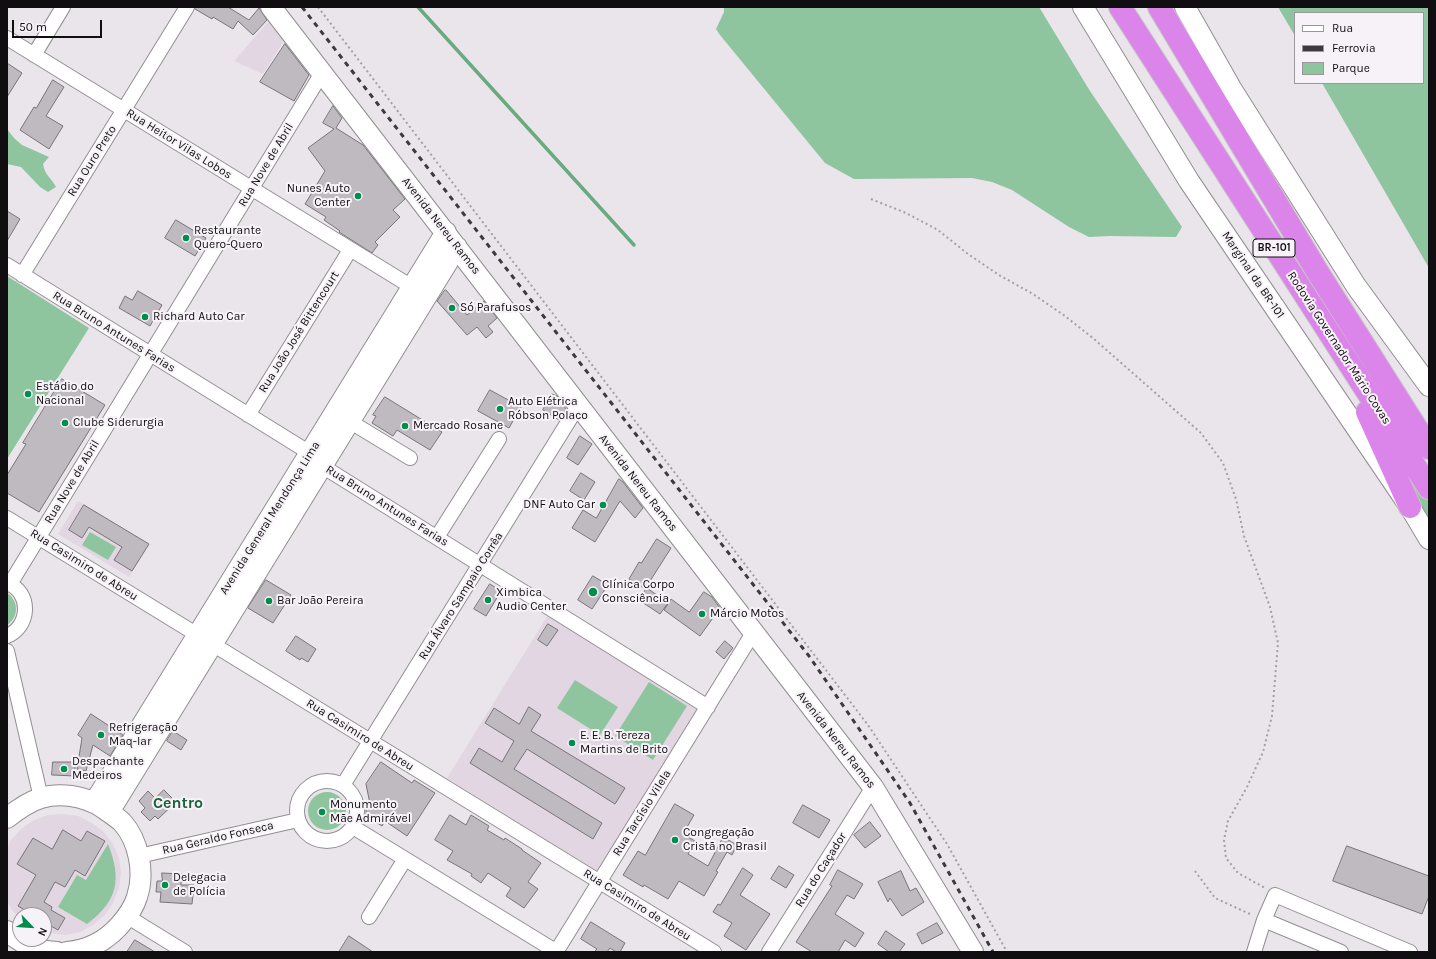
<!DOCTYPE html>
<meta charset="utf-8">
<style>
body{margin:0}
#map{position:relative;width:1436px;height:959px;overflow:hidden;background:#eae5eb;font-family:Karla,sans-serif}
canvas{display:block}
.frame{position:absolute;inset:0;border:8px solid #100e10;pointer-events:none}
.legend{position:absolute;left:1294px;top:12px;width:130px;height:72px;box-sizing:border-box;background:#f7f2f8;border:1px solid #9b979b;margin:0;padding:5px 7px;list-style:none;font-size:12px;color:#100e10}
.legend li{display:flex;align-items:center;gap:8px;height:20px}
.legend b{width:20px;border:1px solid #9b979b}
.north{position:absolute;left:12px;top:907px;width:40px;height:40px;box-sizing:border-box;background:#f7f2f8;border:1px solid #9b979b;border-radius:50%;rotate:115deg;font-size:11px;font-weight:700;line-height:16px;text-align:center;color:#100e10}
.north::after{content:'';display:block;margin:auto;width:14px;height:18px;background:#008d4c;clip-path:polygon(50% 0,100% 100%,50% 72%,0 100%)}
.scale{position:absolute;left:12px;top:20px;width:90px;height:18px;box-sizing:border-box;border:2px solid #100e10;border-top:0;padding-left:5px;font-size:12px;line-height:14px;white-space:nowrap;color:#100e10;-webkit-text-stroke:3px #f7f2f8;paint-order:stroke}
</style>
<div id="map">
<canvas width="1436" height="959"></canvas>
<div class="frame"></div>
<ul class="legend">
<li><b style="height:5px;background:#fff"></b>Rua</li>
<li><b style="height:5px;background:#3c3a3c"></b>Ferrovia</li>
<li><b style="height:11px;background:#8ec59e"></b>Parque</li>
</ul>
<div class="north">N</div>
<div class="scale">50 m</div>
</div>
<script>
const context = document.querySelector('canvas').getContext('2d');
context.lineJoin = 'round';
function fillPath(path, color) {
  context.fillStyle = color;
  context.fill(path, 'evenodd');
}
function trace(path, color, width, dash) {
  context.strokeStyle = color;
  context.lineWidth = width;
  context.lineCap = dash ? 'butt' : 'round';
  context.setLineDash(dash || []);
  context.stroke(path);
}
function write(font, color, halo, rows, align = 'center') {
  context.font = font + ' Karla,sans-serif';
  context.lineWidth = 4;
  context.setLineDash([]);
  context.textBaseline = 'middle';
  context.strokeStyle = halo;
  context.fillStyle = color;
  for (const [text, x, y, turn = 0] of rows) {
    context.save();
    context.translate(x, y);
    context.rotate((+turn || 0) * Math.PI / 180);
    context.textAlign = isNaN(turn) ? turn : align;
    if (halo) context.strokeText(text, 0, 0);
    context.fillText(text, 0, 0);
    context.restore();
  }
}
fillPath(new Path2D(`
 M270,20L285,39L263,74L234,61Z
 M78,501L149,544L129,577L58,534Z
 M548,615L698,707L597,871L447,778Z
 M63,814L78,816L92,823L104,832L113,844L119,858L121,873L119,888L113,903L105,915L93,925L80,932L65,935L44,932V915H20V919L12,910L7,901V848L11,840L21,829L34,820L48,815Z`), '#e1d6e2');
fillPath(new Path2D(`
 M724,7H1039L1090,91L1182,227L1176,237L1110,236L1089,237L1069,227L1012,190L992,182L972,178L854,179L825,163L720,35L716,29L724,12Z
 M1278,7H1429V268L1322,83H1423V13H1295V36Z
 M7,129L14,138L22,145L49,157L43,164C45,176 51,177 56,187L48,192L40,187L21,167L7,164Z
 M7,276L89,328L7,459Z
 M1396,446L1429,499V521L1417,501Z
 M90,532L116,547L108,560L82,545Z
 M7,593C19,601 19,617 7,625Z
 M575,680L618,707L600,735L557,708Z
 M649,682L687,706L653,760L615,736Z
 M308 811a19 19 0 1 1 38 0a19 19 0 1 1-38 0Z
 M108,844C122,879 118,901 87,924L58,907L77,875L86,880Z`), '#8ec59e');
trace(new Path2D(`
 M418,7L634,245`), '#69ab7e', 3.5);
const building = new Path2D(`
 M195,7H228L249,20L259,8L267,20L253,35L238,21L233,29L213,17L212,19L195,9Z
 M285,44L309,75L294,101L260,82Z
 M7,63L22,73L7,97Z
 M53,80L64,87L46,116L63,126L49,149L20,130L34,107L36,108Z
 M333,106L342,118L336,128L363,145L405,199L393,210L400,217L375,242L378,245L372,253L339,232L340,231L324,220L326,217L305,204L325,171L308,148L334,129L323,123Z
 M7,211L20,219L7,241Z
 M176,220L206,238L195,256L165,238Z
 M446,290L467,315L484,301L497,318L488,326L493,332L486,338L477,327L467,335L437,301L444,291Z
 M138,291L162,305L150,326L119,308L125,296L132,300Z
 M62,379L105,405L39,512L7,493V475L26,444L23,443Z
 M490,390L521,407L509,428L478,411Z
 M552,394L557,396L566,409L559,420L543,410Z
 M385,397L442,432L430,450L397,430L393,436L372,423L376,416L373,415Z
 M580,436L592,444L578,465L567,458Z
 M581,473L595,482L584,500L570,491Z
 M619,479L623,482L643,508L635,518L620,501L595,542L572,528L583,510L596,518Z
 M84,505L149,544L132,571L114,560L122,547L89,527L82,538L69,530Z
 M657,539L671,548L645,589L629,579L639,562L641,563Z
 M593,576L608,585L592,609L578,600Z
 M266,580L291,595L273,623L248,608Z
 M490,584L501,591L486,616L474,609Z
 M647,588L668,603L660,614L639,600Z
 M704,592L712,597L720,608L700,636L664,610L671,599L689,612Z
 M548,624L558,630L547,646L538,640Z
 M296,636L316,649L308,662L301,658L300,660L286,651Z
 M725,641L733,648L724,659L716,652Z
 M529,707L541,715L531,731L625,788L615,804L527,749L514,769L602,823L593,839L470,763L479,748L502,762L514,741L485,723L494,708L519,724Z
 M91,714L123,735L110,756L93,745L86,771L77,769L82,738L78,735Z
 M173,731L187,740L181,750L167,741Z
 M53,762H75V776L52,775Z
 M381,762L412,783L414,780L435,793L407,836L385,821L382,826L366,816V804H370L366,784Z
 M164,790L176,802L158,819L155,816L150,821L141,812L145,808L139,801L148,791L155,798Z
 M675,804L694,815L683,834L695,841L688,854L708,866L723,837L737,845L732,855L727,852L716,871L718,872L704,896L679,881L668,899L644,885L643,887L623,875L638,851L645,855Z
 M803,805L830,820L819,838L793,823Z
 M450,815L466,825L471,815L489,826L487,830L504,840L505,838L522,849V850L541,863L528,882L538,889L524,908L506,896L511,888L488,873L481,883L471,876L472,874L447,860L453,851L435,840Z
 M870,822L881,836L865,848L854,835Z
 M63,830L81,841L87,831L105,841L85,876L75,870L65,887L55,882L44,902L52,907L51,910L65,918L58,930L44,922V915H33L18,906L36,875L17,864L33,838L52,849Z
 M1347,846L1429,876V896L1422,914L1333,881Z
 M779,866L794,875L786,888L771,879Z
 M743,868L753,875L740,895L770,914L746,950L724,936L732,923L713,912L718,904L720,905Z
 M838,870L863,884L854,899L847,895L835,914L864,933L855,947L845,940L838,952H812L796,942L832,886L830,885Z
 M901,871L910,891L916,888L924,902L902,916L890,898L888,902L878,882Z
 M162,873L182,874L181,885H194L192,904L160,902L161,892H156L157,881H162Z
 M591,922L625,943L620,952H616L610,948L607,952H594L597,949L581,939Z
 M937,923L943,933L922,944L917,934Z
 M886,931L905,944L899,952H889L878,944Z
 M349,936L373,952H339Z
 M135,940L155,952H127Z`);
fillPath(building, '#bfbac0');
trace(building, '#797479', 1);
const street = new Path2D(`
 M7,38L412,287
 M34,55L63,7
 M7,265L310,453L322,466L708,707
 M22,275L187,7
 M248,415L350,250
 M349,421L410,458
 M7,518L714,952
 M437,537L499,439
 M7,583C32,592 30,627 7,636
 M10,584L322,73
 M7,651L41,798
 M297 811a30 30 0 1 1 60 0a30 30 0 1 1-60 0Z
 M343,785L578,406
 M353,827L557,952
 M139,856L298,820
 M128,917L185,952
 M369,917L405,859
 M1264,920L1341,952
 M556,952L753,633
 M769,952L873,787
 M1254,952L1264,920L1275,895L1410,952`);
const secondary = new Path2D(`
 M271,7L873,787L973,952
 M1083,7L1189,181L1410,507L1429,539
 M1185,7L1231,88L1356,286L1429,386
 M94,803L446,232
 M109,812L457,247
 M7,818C17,810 28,802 41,798C60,792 83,796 100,806C107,811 115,816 122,822C139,841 145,873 137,897C134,907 127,917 120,925C106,941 88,950 67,952
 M7,931C21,944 38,951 57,952`);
const highway = new Path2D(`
 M1120,7L1429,488
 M1159,7L1317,271L1429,448
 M1367,412L1410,507`);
trace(street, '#938e93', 16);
trace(secondary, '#938e93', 22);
trace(highway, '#c6c5c6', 24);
trace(new Path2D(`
 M318,7L868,725L947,844L1007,952
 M871,199L906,213L938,230L968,254L999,275L1033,294L1065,316L1094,339L1201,433L1223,463L1236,499L1244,536L1270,607L1278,643L1272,716L1263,752L1247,787L1228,821L1224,840L1226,858L1238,873L1265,888
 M1195,871L1215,898L1252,915`), '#a39fa3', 2, [2, 3]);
trace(street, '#fff', 14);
trace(secondary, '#fff', 20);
trace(highway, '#db85ea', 22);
trace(new Path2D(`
 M302,7L809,656L910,803L993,952`), '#3c3a3c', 3, [5, 5]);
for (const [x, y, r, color] of [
 [358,196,4,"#008d4c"],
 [186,238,4,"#008d4c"],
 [452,308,4,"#008d4c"],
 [145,317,4,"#008d4c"],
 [28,394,4,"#008d4c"],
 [500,409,4,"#008d4c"],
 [65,423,4,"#008d4c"],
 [405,426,4,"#008d4c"],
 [603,505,4,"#008d4c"],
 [593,592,5,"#008d4c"],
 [488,600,4,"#008d4c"],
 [269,601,4,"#008d4c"],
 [702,614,4,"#008d4c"],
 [101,735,4,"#008d4c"],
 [572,743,4,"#008d4c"],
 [64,769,4,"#008d4c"],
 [322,812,4,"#008d4c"],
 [675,840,4,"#008d4c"],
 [165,885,4,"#008d4c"]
]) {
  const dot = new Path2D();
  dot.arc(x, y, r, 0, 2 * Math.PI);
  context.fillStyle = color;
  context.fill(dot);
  trace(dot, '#f7f2f8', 1.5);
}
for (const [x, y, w] of [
 [1274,248,42]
]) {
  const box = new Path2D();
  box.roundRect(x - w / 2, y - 9, w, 18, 3);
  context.fillStyle = '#f7f2f8';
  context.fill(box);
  trace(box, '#100e10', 1);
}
write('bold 11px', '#100e10', null, [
 ["BR-101",1274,248]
]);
write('12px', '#100e10', '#f7f2f8', [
 ["Rua Heitor Vilas Lobos",179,144,32],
 ["Rua Ouro Preto",92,161,-58],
 ["Rua Nove de Abril",266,165,-59],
 ["Avenida Nereu Ramos",441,226,52],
 ["Marginal da BR-101",1253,275,56],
 ["Rua Bruno Antunes Farias",114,332,32],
 ["Rua João José Bittencourt",299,332,-58],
 ["Rodovia Governador Mário Covas",1339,348,57],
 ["Rua Nove de Abril",72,482,-59],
 ["Avenida Nereu Ramos",638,483,52],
 ["Rua Bruno Antunes Farias",387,506,32],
 ["Avenida General Mendonça Lima",270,518,-58],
 ["Rua Casimiro de Abreu",84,565,32],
 ["Rua Álvaro Sampaio Corrêa",461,596,-58],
 ["Rua Casimiro de Abreu",360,735,32],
 ["Avenida Nereu Ramos",836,740,52],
 ["Rua Tarcísio Vilela",642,813,-58],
 ["Rua Geraldo Fonseca",218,838,-13],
 ["Rua do Caçador",821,870,-58],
 ["Rua Casimiro de Abreu",637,905,32]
]);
write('12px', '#100e10', '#f7f2f8', [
 ["Nunes Auto",350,189,"right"],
 ["Center",350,203,"right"],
 ["Restaurante",194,231],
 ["Quero-Quero",194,245],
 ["Só Parafusos",460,308],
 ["Richard Auto Car",153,317],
 ["Estádio do",36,387],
 ["Nacional",36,401],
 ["Auto Elétrica",508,402],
 ["Róbson Polaco",508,416],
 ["Clube Siderurgia",73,423],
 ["Mercado Rosane",413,426],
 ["DNF Auto Car",595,505,"right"],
 ["Clínica Corpo",602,585],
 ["Consciência",602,599],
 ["Ximbica",496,593],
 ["Audio Center",496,607],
 ["Bar João Pereira",277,601],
 ["Márcio Motos",710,614],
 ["Refrigeração",109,728],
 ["Maq-lar",109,742],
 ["E. E. B. Tereza",580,736],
 ["Martins de Brito",580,750],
 ["Despachante",72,762],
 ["Medeiros",72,776],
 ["Monumento",330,805],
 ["Mãe Admirável",330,819],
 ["Congregação",683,833],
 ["Cristã no Brasil",683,847],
 ["Delegacia",173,878],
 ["de Polícia",173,892]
], 'left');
write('bold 16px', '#1a6439', '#f7f2f8', [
 ["Centro",178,803]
]);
</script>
